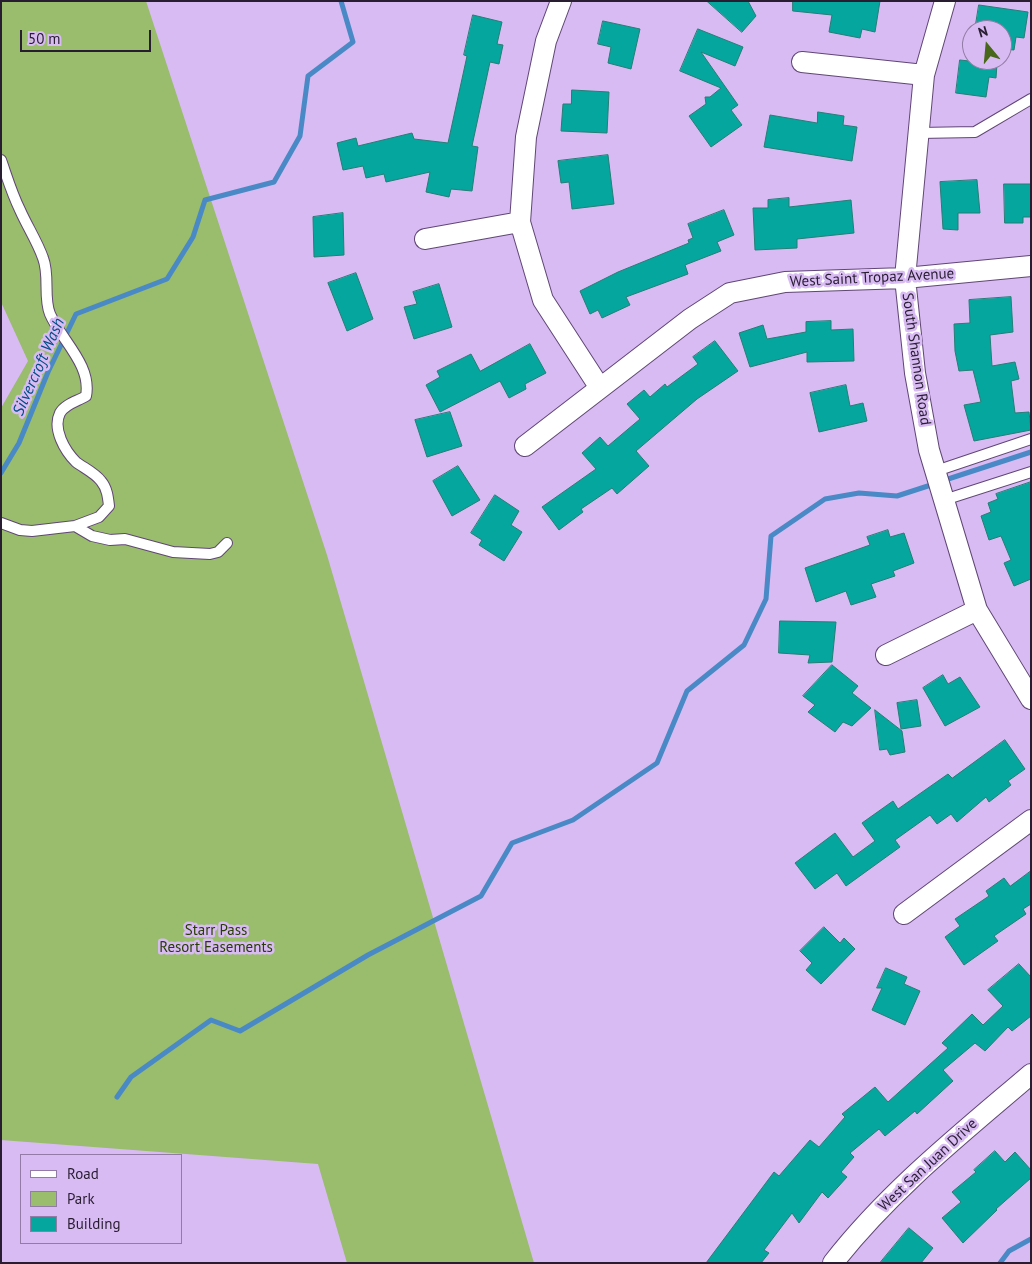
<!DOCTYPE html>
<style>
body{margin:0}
#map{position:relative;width:1032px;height:1264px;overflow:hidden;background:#d8bbf2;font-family:"PT Sans",sans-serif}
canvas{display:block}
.frame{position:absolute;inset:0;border:2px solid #281d31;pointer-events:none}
.legend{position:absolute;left:20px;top:1154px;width:162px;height:90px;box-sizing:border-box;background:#d8bbf2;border:1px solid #927ca5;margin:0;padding:6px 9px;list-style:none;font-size:15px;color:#281d31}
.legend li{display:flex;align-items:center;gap:10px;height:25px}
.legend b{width:25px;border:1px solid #927ca5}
.north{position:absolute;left:962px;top:20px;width:50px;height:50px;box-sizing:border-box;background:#d8bbf2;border:1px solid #927ca5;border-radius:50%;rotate:343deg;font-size:14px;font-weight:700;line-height:20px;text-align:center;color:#281d31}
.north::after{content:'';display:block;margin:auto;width:18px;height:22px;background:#49671b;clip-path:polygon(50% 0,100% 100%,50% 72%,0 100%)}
.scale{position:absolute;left:20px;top:30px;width:131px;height:22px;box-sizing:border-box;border:2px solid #281d31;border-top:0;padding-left:6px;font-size:15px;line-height:18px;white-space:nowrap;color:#281d31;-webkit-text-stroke:4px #d8bbf2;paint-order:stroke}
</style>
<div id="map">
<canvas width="1032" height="1264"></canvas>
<div class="frame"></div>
<ul class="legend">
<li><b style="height:6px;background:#fff"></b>Road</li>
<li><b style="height:14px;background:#99bc6d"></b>Park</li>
<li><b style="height:14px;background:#05a69d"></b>Building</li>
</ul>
<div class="north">N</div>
<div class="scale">50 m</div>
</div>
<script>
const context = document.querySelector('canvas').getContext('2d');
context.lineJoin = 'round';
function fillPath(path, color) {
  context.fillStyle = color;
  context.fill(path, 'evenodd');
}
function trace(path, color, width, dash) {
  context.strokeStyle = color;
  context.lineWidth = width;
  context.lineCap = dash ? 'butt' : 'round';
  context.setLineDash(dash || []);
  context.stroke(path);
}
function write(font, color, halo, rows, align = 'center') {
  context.font = font + ' "PT Sans",sans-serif';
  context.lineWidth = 5;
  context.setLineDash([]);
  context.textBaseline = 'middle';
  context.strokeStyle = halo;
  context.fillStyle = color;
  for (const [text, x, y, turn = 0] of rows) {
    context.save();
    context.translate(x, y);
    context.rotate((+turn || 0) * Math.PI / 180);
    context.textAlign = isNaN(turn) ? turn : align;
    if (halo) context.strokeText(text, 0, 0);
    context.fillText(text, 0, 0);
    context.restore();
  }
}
fillPath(new Path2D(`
 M1,1H146L327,555L534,1263H347L318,1164L1,1140V408L28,361L1,302Z`), '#99bc6d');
trace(new Path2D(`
 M1,473L19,443L48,372L76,314L167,279L193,237L205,200L274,182L300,136L308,76L353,42L341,1
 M942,481L1031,452
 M117,1097L131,1077L211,1020L240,1031L368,955L481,896L512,843L573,820L657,763L687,691L744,645L766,599L771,536L825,499L859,493L897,496L934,484
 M1000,1263L1009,1251L1031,1239`), '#4989c5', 5);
const building = new Path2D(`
 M707,1H748L756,16L742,32Z
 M793,1H880L875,32L862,29L860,38L829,32L832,15L793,11Z
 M979,5L1028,12L1024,38L1016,37L1014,50L1002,49V30H994V27L976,24Z
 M473,15L502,22L497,44L503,45L499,64L490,62L472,146L478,147L472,191L451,189L449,197L426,192L430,172L386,182L384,174L366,178L363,166L343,170L337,143L356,138L358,146L412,133L414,139L448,143L467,56L464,55Z
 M603,21L640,29L631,69L608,63L611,47L598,44Z
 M698,29L743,47L735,66L701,52L738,105L731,110L742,125L711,147L689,116L706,104L705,97H710L721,88L680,71Z
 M960,60L997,64L996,78L989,77L986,97L956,93Z
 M572,90L609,92L607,133L561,131L563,104H571Z
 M818,112L844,116L843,125L857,127L852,161L764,147L770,115L817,123Z
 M608,155L614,204L572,209L569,182L561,183L558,161Z
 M977,180L980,213H958V230L943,229L940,182Z
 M1004,184H1031V217H1023V223H1005Z
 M789,198V207L851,200L854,233L797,239V248L755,250L753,208H768V200Z
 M724,210L734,235L717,242L721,251L685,265L688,274L626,297L630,305L602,318L598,310L590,314L580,291L618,272L689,243L688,240L693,238L688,224Z
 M343,213L344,255L314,257L313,217Z
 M356,273L373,319L347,331L328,283Z
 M439,284L452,327L414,339L404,307L417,304L413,292Z
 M1011,297L1013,332L990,335L992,366L1015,362L1019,379L1011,381L1015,413L1029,412L1031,430L974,441L964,405L981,402L973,370L959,371L955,351L954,324L970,323L969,300Z
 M831,321V330L853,329L854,361L807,362V352L750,367L739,333L763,325L767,339L806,332V322Z
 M715,341L738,371L697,399L636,451L649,466L617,494L612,488L581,509L583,512L559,530L542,507L596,469L582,453L600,437L608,446L640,419L627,404L644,390L650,397L665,384L667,387L698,364L693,357Z
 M530,344L546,373L525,384L526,389L509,398L500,381L440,412L426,385L440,377L437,371L471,354L480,371Z
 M846,385L850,406L863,403L867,421L819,432L810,393Z
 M450,412L462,446L427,457L415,420Z
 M458,466L480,500L452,516L433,481Z
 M1031,482V579L1014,586L1004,563L1011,560L1001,536L989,540L981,516L991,512L988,503L998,499L996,494Z
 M495,495L519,511L511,525L522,532L504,561L479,545L482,540L471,533Z
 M888,530L890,537L904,533L914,563L893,571L895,576L871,584L876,597L851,605L846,591L816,602L805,568L870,545L867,537Z
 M780,621L836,622L832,662L808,663L810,655L779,653Z
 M832,665L858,686L852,693L871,708L852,726L843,722L835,732L808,712L815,705L803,696Z
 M943,675L948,684L960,677L980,707L945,726L923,688Z
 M917,700L921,726L901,729L897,703Z
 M875,710L902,731L905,752L890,755L887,749L880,750Z
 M1005,740L1025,769L1008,781L1011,785L989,802L986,797L957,822L951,814L937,824L930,815L895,840L900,847L846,886L837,873L815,889L795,863L835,833L853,857L875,841L862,823L893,801L898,809L948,774L952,778Z
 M1031,871V904L1023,909L1026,914L994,936L998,941L964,965L945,937L960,926L955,919L989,896L986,891L1004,878L1010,886Z
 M824,927L840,943L844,938L855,949L821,984L806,970L812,963L800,951Z
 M1019,964L1031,977V1016L1012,1031L1008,1027L985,1051L975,1043L943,1070L953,1081L917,1114L915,1111L885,1136L879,1129L850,1153L854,1157L841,1172L847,1177L828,1198L822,1192L799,1223L792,1213L764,1250L769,1253L761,1263H706L774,1172L779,1176L810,1140L819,1147L845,1117L842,1114L875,1087L888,1102L948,1048L942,1043L972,1014L983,1025L1003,1006L988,990Z
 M886,968L907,977L904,984L920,991L905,1025L872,1010L882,988H877Z
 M995,1151L1005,1162L1015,1152L1031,1170V1178L996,1209L997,1210L963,1243L942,1218L961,1202L952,1192L976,1172L974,1170Z
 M909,1228L933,1248L921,1263H880Z`);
fillPath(building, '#05a69d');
trace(building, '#267d77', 1);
const service = new Path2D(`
 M919,133L975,132L1031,99
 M1,160C7,177 12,194 20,210C27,226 37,241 43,258C50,276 43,297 50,314C61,340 92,365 86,396C78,401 65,404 60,413C52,429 65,451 76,462C84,468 95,473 101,481C107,488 108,497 109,506L99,517L75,526L32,531L20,530L1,523
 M936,471L1031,439
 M944,500L1031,472
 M75,526L92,536L110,540L125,539L173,552L210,554L218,552L227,543`);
const minor = new Path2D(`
 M561,1L546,41L526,137L520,222L543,300L600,388
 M945,1L924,75L905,278L915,373L929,450L977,610L1031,699
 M802,62L924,75
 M425,239L520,222
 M525,446L690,319L730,293L785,282L905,278L1031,266
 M886,655L977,610
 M904,914L1031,820
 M833,1263C889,1191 962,1133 1031,1074`);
trace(service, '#604675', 12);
trace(minor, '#604675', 22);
trace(service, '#fff', 10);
trace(minor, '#fff', 20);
write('15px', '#281d31', '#d8bbf2', [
 ["West Saint Tropaz Avenue",872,278,-3],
 ["South Shannon Road",916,359,82],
 ["West San Juan Drive",928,1165,-43]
]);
write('15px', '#273d01', '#d8bbf2', [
 ["Starr Pass",216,931],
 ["Resort Easements",216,948]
]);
write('italic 16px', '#004d85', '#d8bbf2', [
 ["Silvercroft Wash",39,367,-66]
]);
</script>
